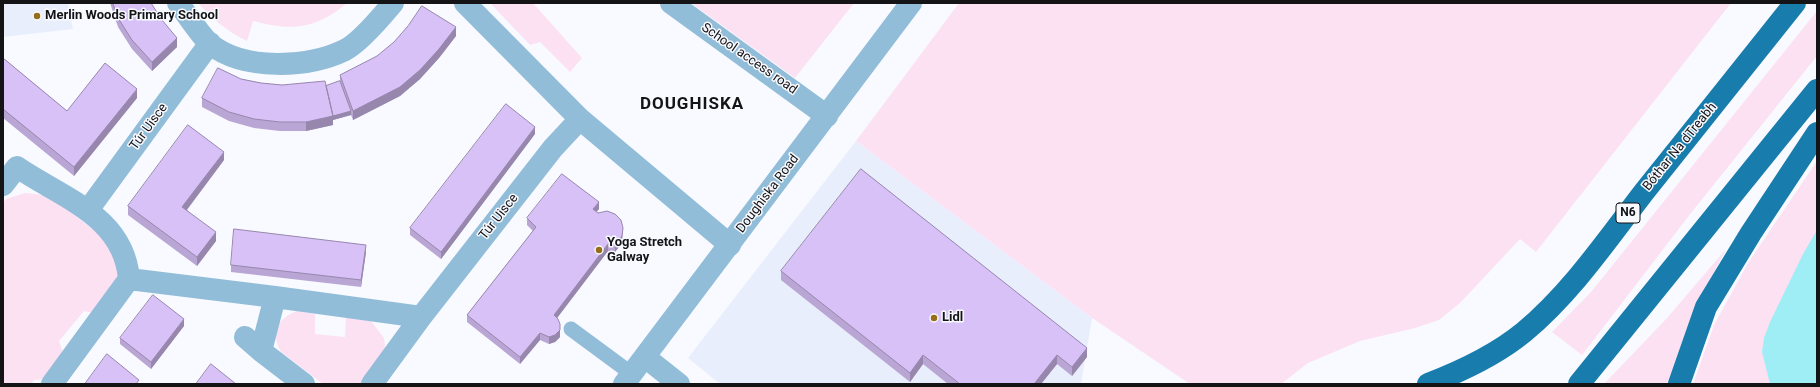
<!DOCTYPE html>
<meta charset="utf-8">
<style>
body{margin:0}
#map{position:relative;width:1820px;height:387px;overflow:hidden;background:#f8faff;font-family:Roboto,sans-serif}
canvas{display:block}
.frame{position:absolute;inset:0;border:4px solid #141417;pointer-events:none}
</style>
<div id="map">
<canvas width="1820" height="387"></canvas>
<div class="frame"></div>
</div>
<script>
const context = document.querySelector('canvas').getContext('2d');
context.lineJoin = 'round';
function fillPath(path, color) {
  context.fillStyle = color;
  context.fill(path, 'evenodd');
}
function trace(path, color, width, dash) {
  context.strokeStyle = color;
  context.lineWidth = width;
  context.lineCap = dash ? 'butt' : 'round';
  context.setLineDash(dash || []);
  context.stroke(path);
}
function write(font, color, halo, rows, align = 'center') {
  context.font = font + ' Roboto,sans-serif';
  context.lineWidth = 3;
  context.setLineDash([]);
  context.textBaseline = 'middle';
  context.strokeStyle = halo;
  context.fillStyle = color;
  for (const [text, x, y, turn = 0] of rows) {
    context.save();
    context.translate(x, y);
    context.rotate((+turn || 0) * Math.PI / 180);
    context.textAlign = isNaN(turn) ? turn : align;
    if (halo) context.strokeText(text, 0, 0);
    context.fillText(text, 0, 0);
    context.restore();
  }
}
fillPath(new Path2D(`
 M3,3H68L73,29L3,37Z
 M856,141L1092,318L1081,384H720L688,358Z`), '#e9eefc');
fillPath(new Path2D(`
 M200,3H347C315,30 292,31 253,21L247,41C227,31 213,20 199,4Z
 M490,3H533L582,58L570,72L540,42L530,45Z
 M691,3H854L795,78Z
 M959,3H1731L1536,252L1520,239L1460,303L1439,320L1415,328L1360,341L1308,363L1281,384H1190L1092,318L856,141Z
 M1817,11V56L1691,213L1582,355L1552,332L1591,292Z
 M1817,161V384H1693L1714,325L1748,263Z
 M25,193L44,195L59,203L95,231L112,248L122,270L98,314L84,311L59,341L64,355L46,379L34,380L31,384H3V203L6,199Z
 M1726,249L1703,293L1667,384H1604L1667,318Z
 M297,311L315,314V334L345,337L346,317L371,321L384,338L386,356L364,384H323L281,352C270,332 277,319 297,311Z`), '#fce1f3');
fillPath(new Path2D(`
 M1817,230V384H1770L1762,352L1764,338L1770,322L1803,254Z`), '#a0eef5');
trace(new Path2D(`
 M571,329L632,374`), '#91bdd9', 15);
trace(new Path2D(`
 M178,3C187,14 200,35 210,44C244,71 308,68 345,50C359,43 383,15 393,3
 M465,3L580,119L730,245
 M671,3L827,116
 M3,185L17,167C62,198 124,216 129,279L52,384
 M88,210L210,43
 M129,279L275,297L421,317
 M275,297L261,351L304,384
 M245,337L261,351
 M645,357L679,384
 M372,384L421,317L553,148L580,119`), '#91bdd9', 22);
trace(new Path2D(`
 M624,384L911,3`), '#91bdd9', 22);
trace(new Path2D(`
 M1428,384C1462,371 1496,355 1524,332C1571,293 1607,240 1644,192C1694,129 1745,66 1795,3
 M1579,384L1817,90
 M1679,384L1706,307L1751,233L1817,133`), '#187cad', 22);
fillPath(new Path2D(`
 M110,3H151L177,47L152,71L132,49L118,27Z
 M456,36L439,58L420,79L400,96L353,120L351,115L333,120V125L306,131H280L254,128L229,121L202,107V98L241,79L261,83L282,85L326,86L340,81V75Z
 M3,58L67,111L137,98L74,176L3,118Z
 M535,134L441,259L410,235V228Z
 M224,160L187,210L216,241L197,266L128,215V206Z
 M599,209L596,212L622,243L615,252H610L608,251L557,318L560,331V337L555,342L549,344L540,340L520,364L467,322V315L533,231L527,225V218Z
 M366,252L361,287L231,272V265Z
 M781,271L1087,357L1072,376L1057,364L1041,384H948L923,364L910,382L781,280Z
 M184,326L151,369L120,344V338Z`), '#baa6d4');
fillPath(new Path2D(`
 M456,27V36L439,58L420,79L400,96L353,120V111Z
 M177,38V47L152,71V62Z
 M137,89V98L74,176V167Z
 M351,111V115L333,120V125L306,131V122Z
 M535,127V134L441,259V252Z
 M224,152V160L182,216V207Z
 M599,202V209L593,216V209Z
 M623,228L622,243L615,252V245Z
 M216,232V241L197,266V257Z
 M608,244V251L554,322V315Z
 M366,245V252L361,287V280Z
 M184,319V326L151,369V362Z
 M560,324V337L555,342L549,344V337Z
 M540,333V340L520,364V357Z
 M1087,348V357L1072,376V367Z
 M923,355V364L910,382V373Z
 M1057,355V364L1041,384H1034Z`), '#9787ad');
const building = new Path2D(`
 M113,3H151L162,20L177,38L152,62L132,40L118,18Z
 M422,6L456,27L439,49L420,70L400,87L353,111L340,75L377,56L394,42L408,26Z
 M3,58L67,111L105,63L137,89L74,167L3,109Z
 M218,68L241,79L261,83L282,85L325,81L333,116L306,122H280L254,119L229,112L202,98Z
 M340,81L351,111L333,116L326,86Z
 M506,104L535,127L441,252L410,228Z
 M188,125L224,152L182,207L216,232L197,257L128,206Z
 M861,169L1087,348L1072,367L1057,355L1034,384H960L923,355L910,373L781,271Z
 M562,174L599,202L593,209L598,213L607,211L615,214L621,220L623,228L622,236L615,245H610L608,244L554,315L558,319L560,324V330L555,335L549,337L540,333L520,357L467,315L536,227L527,218Z
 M234,229L366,245L361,280L231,265Z
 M153,295L184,319L151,362L120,338Z
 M107,354L139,380L136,384H85Z
 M211,364L236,384H196Z`);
fillPath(building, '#d8c1f7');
trace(building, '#9787ad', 1);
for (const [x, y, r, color] of [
 [37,16,4,"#966d18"],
 [599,250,4,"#966d18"],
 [934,318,4,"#966d18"]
]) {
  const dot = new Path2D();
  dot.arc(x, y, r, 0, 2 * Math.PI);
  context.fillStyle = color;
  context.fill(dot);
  trace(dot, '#f8faff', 1.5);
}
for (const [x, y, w] of [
 [1628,213,24]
]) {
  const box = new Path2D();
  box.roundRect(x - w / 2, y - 10, w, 20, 3);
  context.fillStyle = '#f8faff';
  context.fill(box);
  trace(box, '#141417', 1);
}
write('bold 12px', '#141417', null, [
 ["N6",1628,213]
]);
write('bold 13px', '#141417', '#f8faff', [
 ["Merlin Woods Primary School",45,16],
 ["Yoga Stretch",607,243],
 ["Galway",607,258],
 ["Lidl",942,318]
], 'left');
write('13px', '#141417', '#f8faff', [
 ["School access road",749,59,35],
 ["Túr Uisce",149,127,-54],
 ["Bóthar Na dTreabh",1680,147,-51],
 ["Doughiska Road",768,194,-53],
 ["Túr Uisce",499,217,-52]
]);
context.letterSpacing = '1px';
write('bold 17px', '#141417', '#f8faff', [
 ["DOUGHISKA",692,105]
]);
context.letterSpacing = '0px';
</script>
